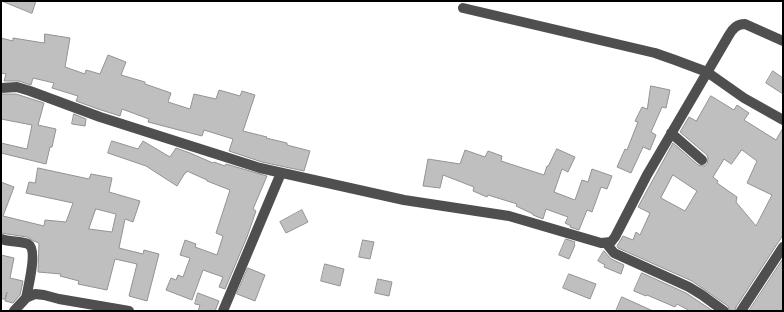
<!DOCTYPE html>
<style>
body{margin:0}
#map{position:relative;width:784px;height:312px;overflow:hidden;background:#fff;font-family:Signika,sans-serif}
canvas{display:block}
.frame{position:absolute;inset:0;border:2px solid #000;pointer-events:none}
</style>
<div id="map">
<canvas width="784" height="312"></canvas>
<div class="frame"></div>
</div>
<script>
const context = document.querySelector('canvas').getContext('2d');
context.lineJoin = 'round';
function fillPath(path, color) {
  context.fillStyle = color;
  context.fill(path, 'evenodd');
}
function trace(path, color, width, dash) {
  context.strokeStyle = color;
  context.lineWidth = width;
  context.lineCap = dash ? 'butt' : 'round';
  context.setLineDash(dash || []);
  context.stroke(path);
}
const building = new Path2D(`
 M2,1H36L32,13Z
 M45,34L70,38L65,67L85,74L86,70L100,74L108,55L126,62L121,75L145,82V84L171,93L168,102L190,109L194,94L216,99L219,90L240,96L242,91L255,95L243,131L267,137L266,138L287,143V145L310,151L304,171L262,162L229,151L233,139L204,130L202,136L148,122L149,119L122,109L120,116L98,109L76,101L78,96L52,88L54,83L33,78L31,85L19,81H4L6,74L1,73V38L13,41V38L44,43Z
 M773,71L783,78V94L766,83Z
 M651,86L670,90L666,108L662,107L651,132L656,135L650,150L643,147L631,173L617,167L625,149L627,150L638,122L635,121L642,107L647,109Z
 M2,94H16L44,103L38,125L56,129L52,147H50L46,164L1,153V143L27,149L32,125L1,119Z
 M711,96L734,110L737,105L749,113L744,120L776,140L783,128V235L736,307L735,311H730L728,306L692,281L618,248L617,246L623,236L633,240L636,232L640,235L650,213L638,207L673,143L698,165L704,166L707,164L708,158L707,155L680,132L689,117L696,121ZM742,150L757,161L747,183L772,195L756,226L736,202L737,197L717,183L718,181L713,177L724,159L731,164ZM673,175L697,191L685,211L661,198Z
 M74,114L86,119L85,126L72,124Z
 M112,141L138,149L143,141L170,157L176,148L190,153L213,163L214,162L225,166L226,164L267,176L253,209L256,211L247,237L225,289L219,287L223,277L203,270L192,300L166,290L171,278L176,280L178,275L183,277L190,258L180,255L185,240L196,244L195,247L217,255L223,236L216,233L230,190L207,181V180L187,171L186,173H185L177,186L146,166L108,153Z
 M557,149L575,157L568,172L562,169L554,192L575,200L582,180L588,182L592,169L612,176L607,189L601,187L592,212L587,210L579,230L570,227L571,226L565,223L568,217L546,209L543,219L533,215V214L516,206L517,204L488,195L487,197L473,191L474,187L443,175L440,188L423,186L428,159L460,164L465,150L485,157L488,151L502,156L501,161L544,175L547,166H548Z
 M38,168L89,179L91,174L112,178L109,192L140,201L133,222L125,219L119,248L143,254L144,250L159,254L147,301L129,296L137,264L115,259L107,290L78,284L79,281L60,276L61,274L38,272L39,243L34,241L27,237L1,233V182L14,187L3,216L44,226L45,220L66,222L73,203L26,193L29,182L35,183ZM96,209L116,214L112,232L89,229Z
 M302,210L308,222L286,233L280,222Z
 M566,239L575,242L574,244L575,245L569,259L559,255Z
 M363,240L374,242L370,259L359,257Z
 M604,251L611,259L624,265L621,274L604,267L605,265L598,261Z
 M1,255L14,258L10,278L23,281L20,295L13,303L5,301L7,292L5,299H1Z
 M783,259V311H749Z
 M325,264L344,269L340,286L321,281Z
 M248,268L265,275L255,301L237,294Z
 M642,273L686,293L713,311H690L677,304L675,307L647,295L646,296L634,291Z
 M569,274L596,284L590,299L563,288Z
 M378,279L392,282L389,296L375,293Z
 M198,293L219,301L215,311H198L200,305L195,304Z
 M622,297L653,311H616Z`);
fillPath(building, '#bfbfbf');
trace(building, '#939393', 1);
trace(new Path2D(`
 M463,8L655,53L675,60L707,72L744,98L783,120
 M1,88L17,87L30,91L100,117L260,168L404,200L509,216L601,243L611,242L615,237L647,175L729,35C733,28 737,24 745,24L783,41
 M671,133L702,160
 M1,239C10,242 21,241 28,244C38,249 28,288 26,298
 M606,243L614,253L689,287L702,295L724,311
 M14,311L26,298L35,294L44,295L59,299L129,311
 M223,311L281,173
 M741,311L783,247`), '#4f4f4f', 10);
</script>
